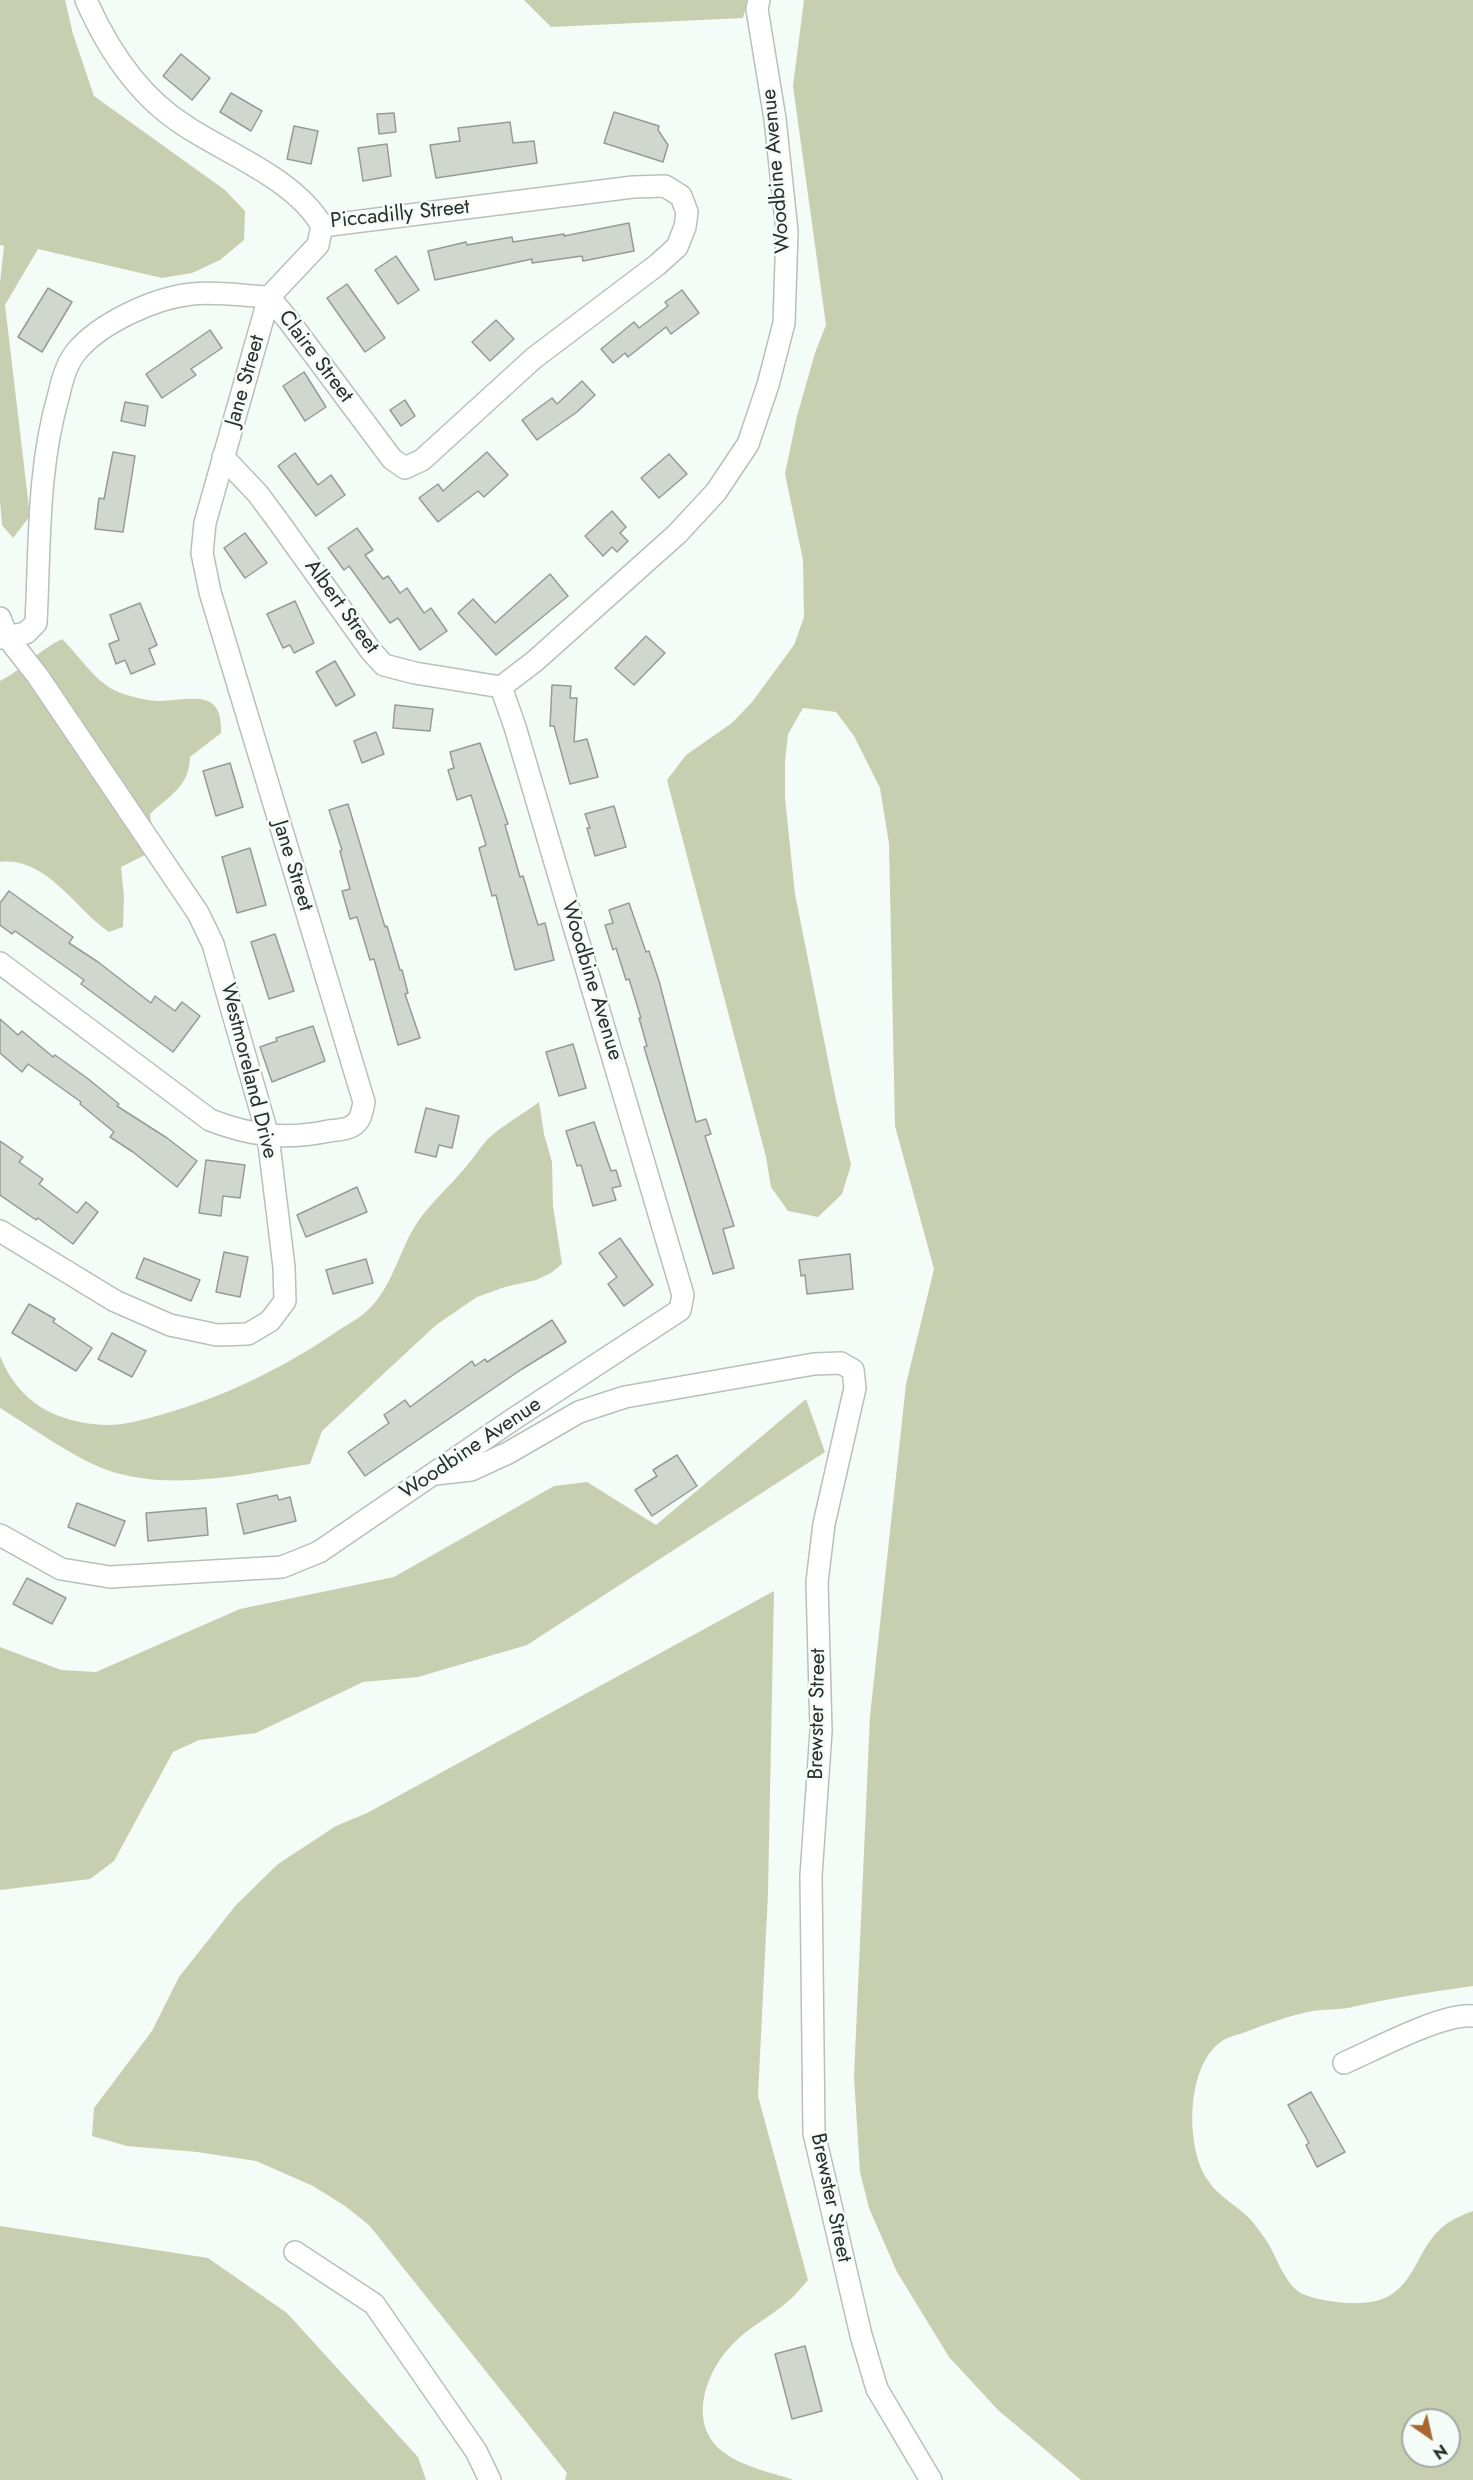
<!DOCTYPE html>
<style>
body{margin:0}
#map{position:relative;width:1473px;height:2480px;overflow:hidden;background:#f3fcf6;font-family:Jost,sans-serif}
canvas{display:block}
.north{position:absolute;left:1401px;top:2408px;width:60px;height:60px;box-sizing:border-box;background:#f3fcf6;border:2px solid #a3a9a5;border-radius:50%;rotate:146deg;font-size:16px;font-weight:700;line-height:24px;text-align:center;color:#2a2d2b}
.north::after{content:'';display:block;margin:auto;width:21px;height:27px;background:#a86930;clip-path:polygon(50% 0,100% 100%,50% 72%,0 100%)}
</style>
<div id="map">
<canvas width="1473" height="2480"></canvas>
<div class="north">N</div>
</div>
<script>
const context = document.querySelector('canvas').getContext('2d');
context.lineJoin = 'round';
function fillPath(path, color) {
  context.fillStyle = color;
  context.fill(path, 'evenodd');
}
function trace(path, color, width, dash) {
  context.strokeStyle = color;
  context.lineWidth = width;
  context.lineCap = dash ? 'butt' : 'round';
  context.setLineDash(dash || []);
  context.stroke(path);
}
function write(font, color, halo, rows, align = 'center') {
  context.font = font + ' Jost,sans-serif';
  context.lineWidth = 5;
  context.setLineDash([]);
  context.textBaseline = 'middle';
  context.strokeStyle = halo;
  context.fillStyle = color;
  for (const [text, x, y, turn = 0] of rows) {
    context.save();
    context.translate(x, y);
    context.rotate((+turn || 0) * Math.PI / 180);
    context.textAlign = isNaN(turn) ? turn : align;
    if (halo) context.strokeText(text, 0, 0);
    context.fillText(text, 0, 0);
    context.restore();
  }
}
fillPath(new Path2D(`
 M0,0H65L73,34L94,96L225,190L245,211L244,240L220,260L192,273L162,278L38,249L5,305L30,516L13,538L2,525L0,500V283L4,246L0,245Z
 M524,0H748L743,18L551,27Z
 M804,0H1473V1986C1431,1992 1389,1998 1348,2008C1336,2010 1324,2009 1312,2011C1288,2016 1266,2024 1243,2033C1237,2035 1228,2037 1222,2041C1186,2065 1185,2146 1207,2179C1217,2196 1237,2205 1250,2219C1255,2224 1259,2231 1264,2237C1276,2253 1283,2283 1301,2293C1314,2300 1344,2304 1359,2303C1417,2302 1411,2251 1445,2225C1453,2219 1464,2214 1473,2211V2480H1081L998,2410L949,2357L897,2272L869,2208L860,2172L854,2077L870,1716L906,1384L934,1269L895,1126L889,844L880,788L854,736L836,712L803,708L788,734L785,762V798L795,894L836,1100L851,1165L842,1194L818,1217L788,1211L771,1187L766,1157L667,780L686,755L732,723L752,702L794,645L804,617L803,560L785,474L797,416L815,353L826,325L793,86ZM1413,2420H1449V2456H1413Z
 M62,639C79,655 94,681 116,691C127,696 144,700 157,701C187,702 223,685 221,733L190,757C189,787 170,795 150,814L153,835L149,853L121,867L124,897L123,927L109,932C75,909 46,856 0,862V681C23,669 39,650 62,639Z
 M539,1102L544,1134L552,1162L553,1206L562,1264L551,1273L536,1280L505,1287L477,1297L436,1325L322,1431L310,1464C245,1474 171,1492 107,1470C74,1458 31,1427 0,1408V1356C19,1403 56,1423 107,1425C124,1425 143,1420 160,1415C224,1397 284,1368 339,1330C350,1323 363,1316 372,1306C393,1283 399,1252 415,1226C428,1205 449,1187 465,1168C474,1158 481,1145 491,1136C505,1124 523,1114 539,1102Z
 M806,1399L825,1452L527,1645L418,1677L363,1682L256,1733L199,1740L173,1752L114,1861L90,1879L0,1890V1647L61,1670L96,1672L240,1609L394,1577L554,1486L587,1482L656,1525Z
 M774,1591L768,1893L758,2096L808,2280C801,2288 794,2297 786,2303C770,2317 749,2327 735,2342C707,2368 686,2422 722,2451C742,2467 770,2472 794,2480H565L567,2473L369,2225L345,2206L313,2186L256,2161L197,2152L127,2146L92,2136L94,2108L152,2031L179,1977L236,1905L278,1864L336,1826L367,1813Z
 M0,2226L208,2258L287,2313L418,2457L426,2480H0Z`), '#c8cfb1');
const building = new Path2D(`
 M181,54L210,78L192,100L163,76Z
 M231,93L262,111L251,131L220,112Z
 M614,112L659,126L658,130L668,145L663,162L604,143Z
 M394,113L396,132L379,134L377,114Z
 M510,122L513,143L534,141L537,163L436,178L430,145L460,141L458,128Z
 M294,126L318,131L311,164L287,159Z
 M387,144L391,176L363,181L358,148Z
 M629,223L634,251L583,261L582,256L532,263V259L435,280L428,251L466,242L467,245L512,237L513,242L564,234V236Z
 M396,256L419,290L398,304L375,270Z
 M347,284L385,338L365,352L327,298Z
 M48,288L72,302L42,352L18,337Z
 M682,290L699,313L671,334L666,327L628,357L625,353L613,363L601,349L634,322L639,328L668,306L665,302Z
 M496,320L514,339L490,361L472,342Z
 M210,330L222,348L191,369L196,375L162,398L146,374Z
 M304,372L326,407L305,421L283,386Z
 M582,381L595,395L577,412L537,440L522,420L552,398L557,404Z
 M405,400L415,416L401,426L390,410Z
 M125,402L148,406L145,426L121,421Z
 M113,452L135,456L123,532L95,529L99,498L104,499Z
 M487,452L508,475L484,497L478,491L438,522L419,498L438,484L443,491Z
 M295,453L318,485L331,475L345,495L316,516L278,466Z
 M669,454L687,474L659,498L641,478Z
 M612,511L626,527L620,533L628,541L617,552L612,547L603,556L585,536Z
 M357,528L373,550L365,555L383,579L388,576L400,593L407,588L424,613L431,608L447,631L420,650L398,618L390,623L349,566L344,570L328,548Z
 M245,533L267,563L245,578L224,548Z
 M550,574L568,596L496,655L458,613L473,599L495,623Z
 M295,601L314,643L294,653L290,645L283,648L267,614Z
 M140,603L157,645L149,649L155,664L131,674L125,660L116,664L109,644L119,640L110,615Z
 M646,636L665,653L634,685L615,668Z
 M335,661L355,695L336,706L316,672Z
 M552,685L571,686L570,698H577L574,742L587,739L598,777L570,784L554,726H550Z
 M395,705L433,709L430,731L393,728Z
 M376,732L384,754L362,763L354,741Z
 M480,743L508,824L505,825L520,877L523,876L538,925L545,923L554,960L515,970L496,895L492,896L479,848L486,845L471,795L457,800L448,770L454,768L450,752Z
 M230,763L243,807L216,816L203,771Z
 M348,804L385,927L387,926L400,970H402L408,993L405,994L420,1038L398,1045L374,959L370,960L357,917L350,919L342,891L350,889L340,851L342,850L329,810Z
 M614,806L626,847L595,856L587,828H590L585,814Z
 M250,848L266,905L237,913L222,857Z
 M9,891L73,937L69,943L98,962L151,1003L155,996L175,1011L182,1002L200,1016L173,1052L81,984L84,980L15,931L12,934L0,925V903Z
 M629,903L646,952L649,951L659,981L696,1122L706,1119L711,1134L705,1136L734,1226L723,1229L734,1268L713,1274L644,1047L647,1046L639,1018H641L629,979L626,980L616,948L613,950L605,925L613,923L609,910Z
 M275,934L294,991L269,999L251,942Z
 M0,1019L18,1035L22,1031L53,1057L55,1055L87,1078L119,1104L117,1106L167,1138L197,1161L177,1187L133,1152L110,1137L114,1132L80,1104L81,1102L28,1064L22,1072L0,1053Z
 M313,1026L325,1061L272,1082L260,1047L277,1041L276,1038Z
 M573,1044L586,1088L559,1096L546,1052Z
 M426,1108L459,1116L452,1148L439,1145L436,1157L415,1152Z
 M594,1122L611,1171L616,1170L621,1186L612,1188L616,1200L593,1206L581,1165L577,1166L566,1131Z
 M0,1141L23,1157L19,1162L43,1179L39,1184L77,1213L86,1202L98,1212L73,1244L38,1218L36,1220L0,1195Z
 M206,1160L245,1165L240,1198L223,1196L221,1216L199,1213Z
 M357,1187L367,1212L306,1237L297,1215Z
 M620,1238L653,1285L624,1306L608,1284L617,1277L599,1253Z
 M224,1252L248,1257L240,1297L216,1292Z
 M850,1254L853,1289L807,1294L805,1275L801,1276L799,1260Z
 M144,1258L200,1280L191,1301L136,1278Z
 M366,1259L373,1283L333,1294L326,1270Z
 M29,1304L55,1319L53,1322L92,1348L76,1371L12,1333Z
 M552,1320L566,1342L522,1369L365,1476L348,1452L389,1423L384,1415L405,1400L410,1407L472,1361L475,1366L485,1359L487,1362Z
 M112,1333L146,1351L132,1377L98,1359Z
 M677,1455L697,1486L652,1516L635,1490L657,1476L653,1470Z
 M277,1495L279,1500L290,1497L296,1521L244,1534L237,1504Z
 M77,1503L125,1521L115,1546L68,1527Z
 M206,1508L208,1535L148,1541L146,1513Z
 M27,1578L66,1598L52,1624L13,1604Z
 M1311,2092L1345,2152L1317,2167L1306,2145L1309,2143L1288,2105Z
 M805,2346L822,2411L792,2419L775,2354Z`);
fillPath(building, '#d1d7cf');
trace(building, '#969c95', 1.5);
const minor = new Path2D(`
 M86,0C108,50 140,98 187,127C230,155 296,180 322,226
 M223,457L258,494L278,521L371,651L384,665L415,673L501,687
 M0,618L7,637L37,675L198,913L213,944L268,1136L284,1267L285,1301L270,1321L248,1334L217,1335L170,1325L115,1301L0,1231
 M0,638L26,633L36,623C40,546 37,469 59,394C62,380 67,363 76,352C100,323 154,298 192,294C216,291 244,296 269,297L289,321L392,459L405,468L422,460L534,358L657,265L677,247L685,227L687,212L681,196L665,186L633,187L322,226
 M501,687L535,661L677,534L716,492L748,444L768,385L784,323L787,231L775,119L757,9L759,0
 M0,963L210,1120C251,1136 286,1140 329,1131C336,1130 346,1130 352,1126C361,1121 362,1112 364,1102L210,592L202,553L205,523L269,297L318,245L322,226
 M435,1474L471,1470L508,1453L579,1412L625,1397L814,1364L841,1363L853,1370L855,1388L824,1524L817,1582L821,1731L811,1876L814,2133L861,2335L877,2389L931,2480
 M0,1535L61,1569L110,1577L282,1567L319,1552L512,1420L680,1310L683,1295L515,727L501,687
 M1344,2063C1374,2050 1442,2013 1473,2016
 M295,2252L374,2304L476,2451L490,2480`);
trace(minor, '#b8c0bb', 24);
trace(minor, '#fff', 21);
write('21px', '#2a2d2b', '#f3fcf6', [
 ["Woodbine Avenue",777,171,-95],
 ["Piccadilly Street",400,215,-6],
 ["Claire Street",315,357,53],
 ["Jane Street",246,381,-74],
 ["Albert Street",341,607,54],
 ["Jane Street",292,866,73],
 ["Woodbine Avenue",591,981,73],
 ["Westmoreland Drive",248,1071,76],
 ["Woodbine Avenue",471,1449,-34],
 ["Brewster Street",818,1714,-89],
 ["Brewster Street",830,2198,78]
]);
</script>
